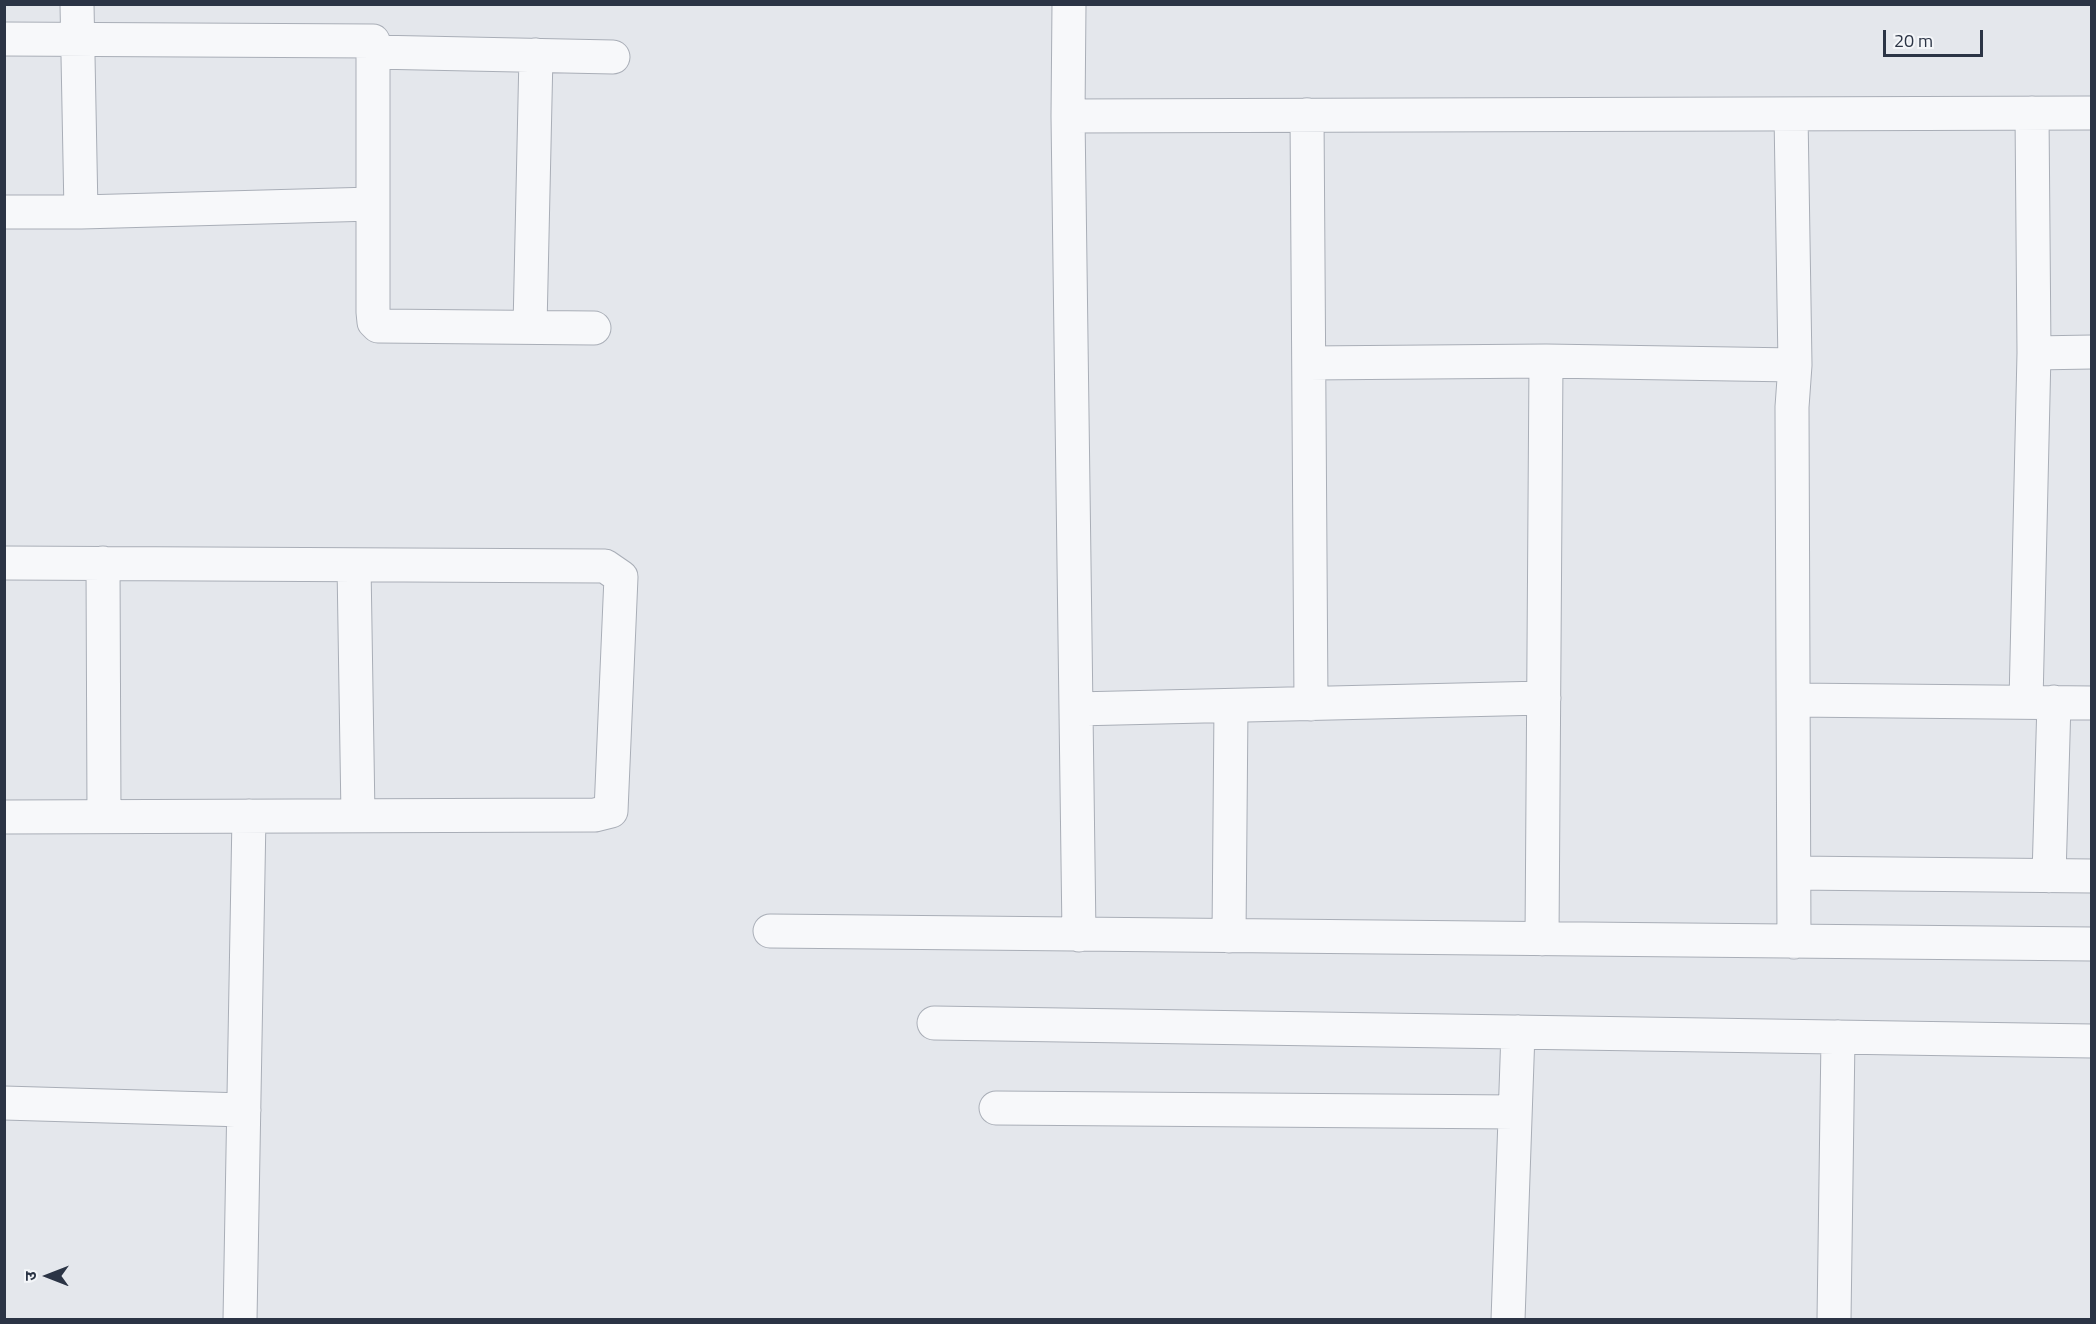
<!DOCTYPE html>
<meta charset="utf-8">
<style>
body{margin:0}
#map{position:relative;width:2096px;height:1324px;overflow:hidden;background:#e4e7ec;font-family:"Titillium Web","Noto Sans Devanagari",sans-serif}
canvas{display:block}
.frame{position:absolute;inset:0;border:6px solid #2b3445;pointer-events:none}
.north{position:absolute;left:18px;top:1246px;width:60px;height:60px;-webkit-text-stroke:4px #f4f6f9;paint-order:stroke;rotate:270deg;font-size:16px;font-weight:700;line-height:24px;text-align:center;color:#2b3445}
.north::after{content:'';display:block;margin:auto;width:21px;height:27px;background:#2b3445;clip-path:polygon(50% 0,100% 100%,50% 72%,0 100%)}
.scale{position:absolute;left:1883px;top:30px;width:100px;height:27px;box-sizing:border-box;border:3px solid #2b3445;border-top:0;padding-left:8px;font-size:18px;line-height:21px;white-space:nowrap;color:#2b3445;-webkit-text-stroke:4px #f4f6f9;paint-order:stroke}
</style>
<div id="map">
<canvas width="2096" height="1324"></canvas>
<div class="frame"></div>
<div class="north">उ</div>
<div class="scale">20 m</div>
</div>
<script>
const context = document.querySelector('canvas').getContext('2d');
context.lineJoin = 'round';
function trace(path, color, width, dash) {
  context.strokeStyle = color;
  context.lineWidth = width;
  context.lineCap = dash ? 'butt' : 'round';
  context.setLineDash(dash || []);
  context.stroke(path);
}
const minor = new Path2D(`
 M77,4L81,212
 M1069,4L1068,116L1079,935
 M4,39L373,41V204
 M373,52L613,57
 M1791,114L1795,365L1792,407L1794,942
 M1307,115L1311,704
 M1068,116L2092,113
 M4,212H81L373,204V312L374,322L378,326L594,328
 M530,327L536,55
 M2034,353L2092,352
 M1546,361L1795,365
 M1309,363L1546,361L1542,939
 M4,563L605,566L621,577L611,811L595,815L4,817
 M103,563L104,816
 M354,565L358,816
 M1794,700L2092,703
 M2026,702L2034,353L2032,113
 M1076,709L1544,698
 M1794,873L2092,876
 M2049,876L2054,702
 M770,931L2092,944
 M1229,936L1231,706
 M934,1023L2092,1041
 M4,1103L244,1110
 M996,1108L1515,1112
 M240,1320L249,816
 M1508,1320L1518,1032
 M1834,1320L1838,1037`);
trace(minor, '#a9aeb7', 35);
trace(minor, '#f7f8fa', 33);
</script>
